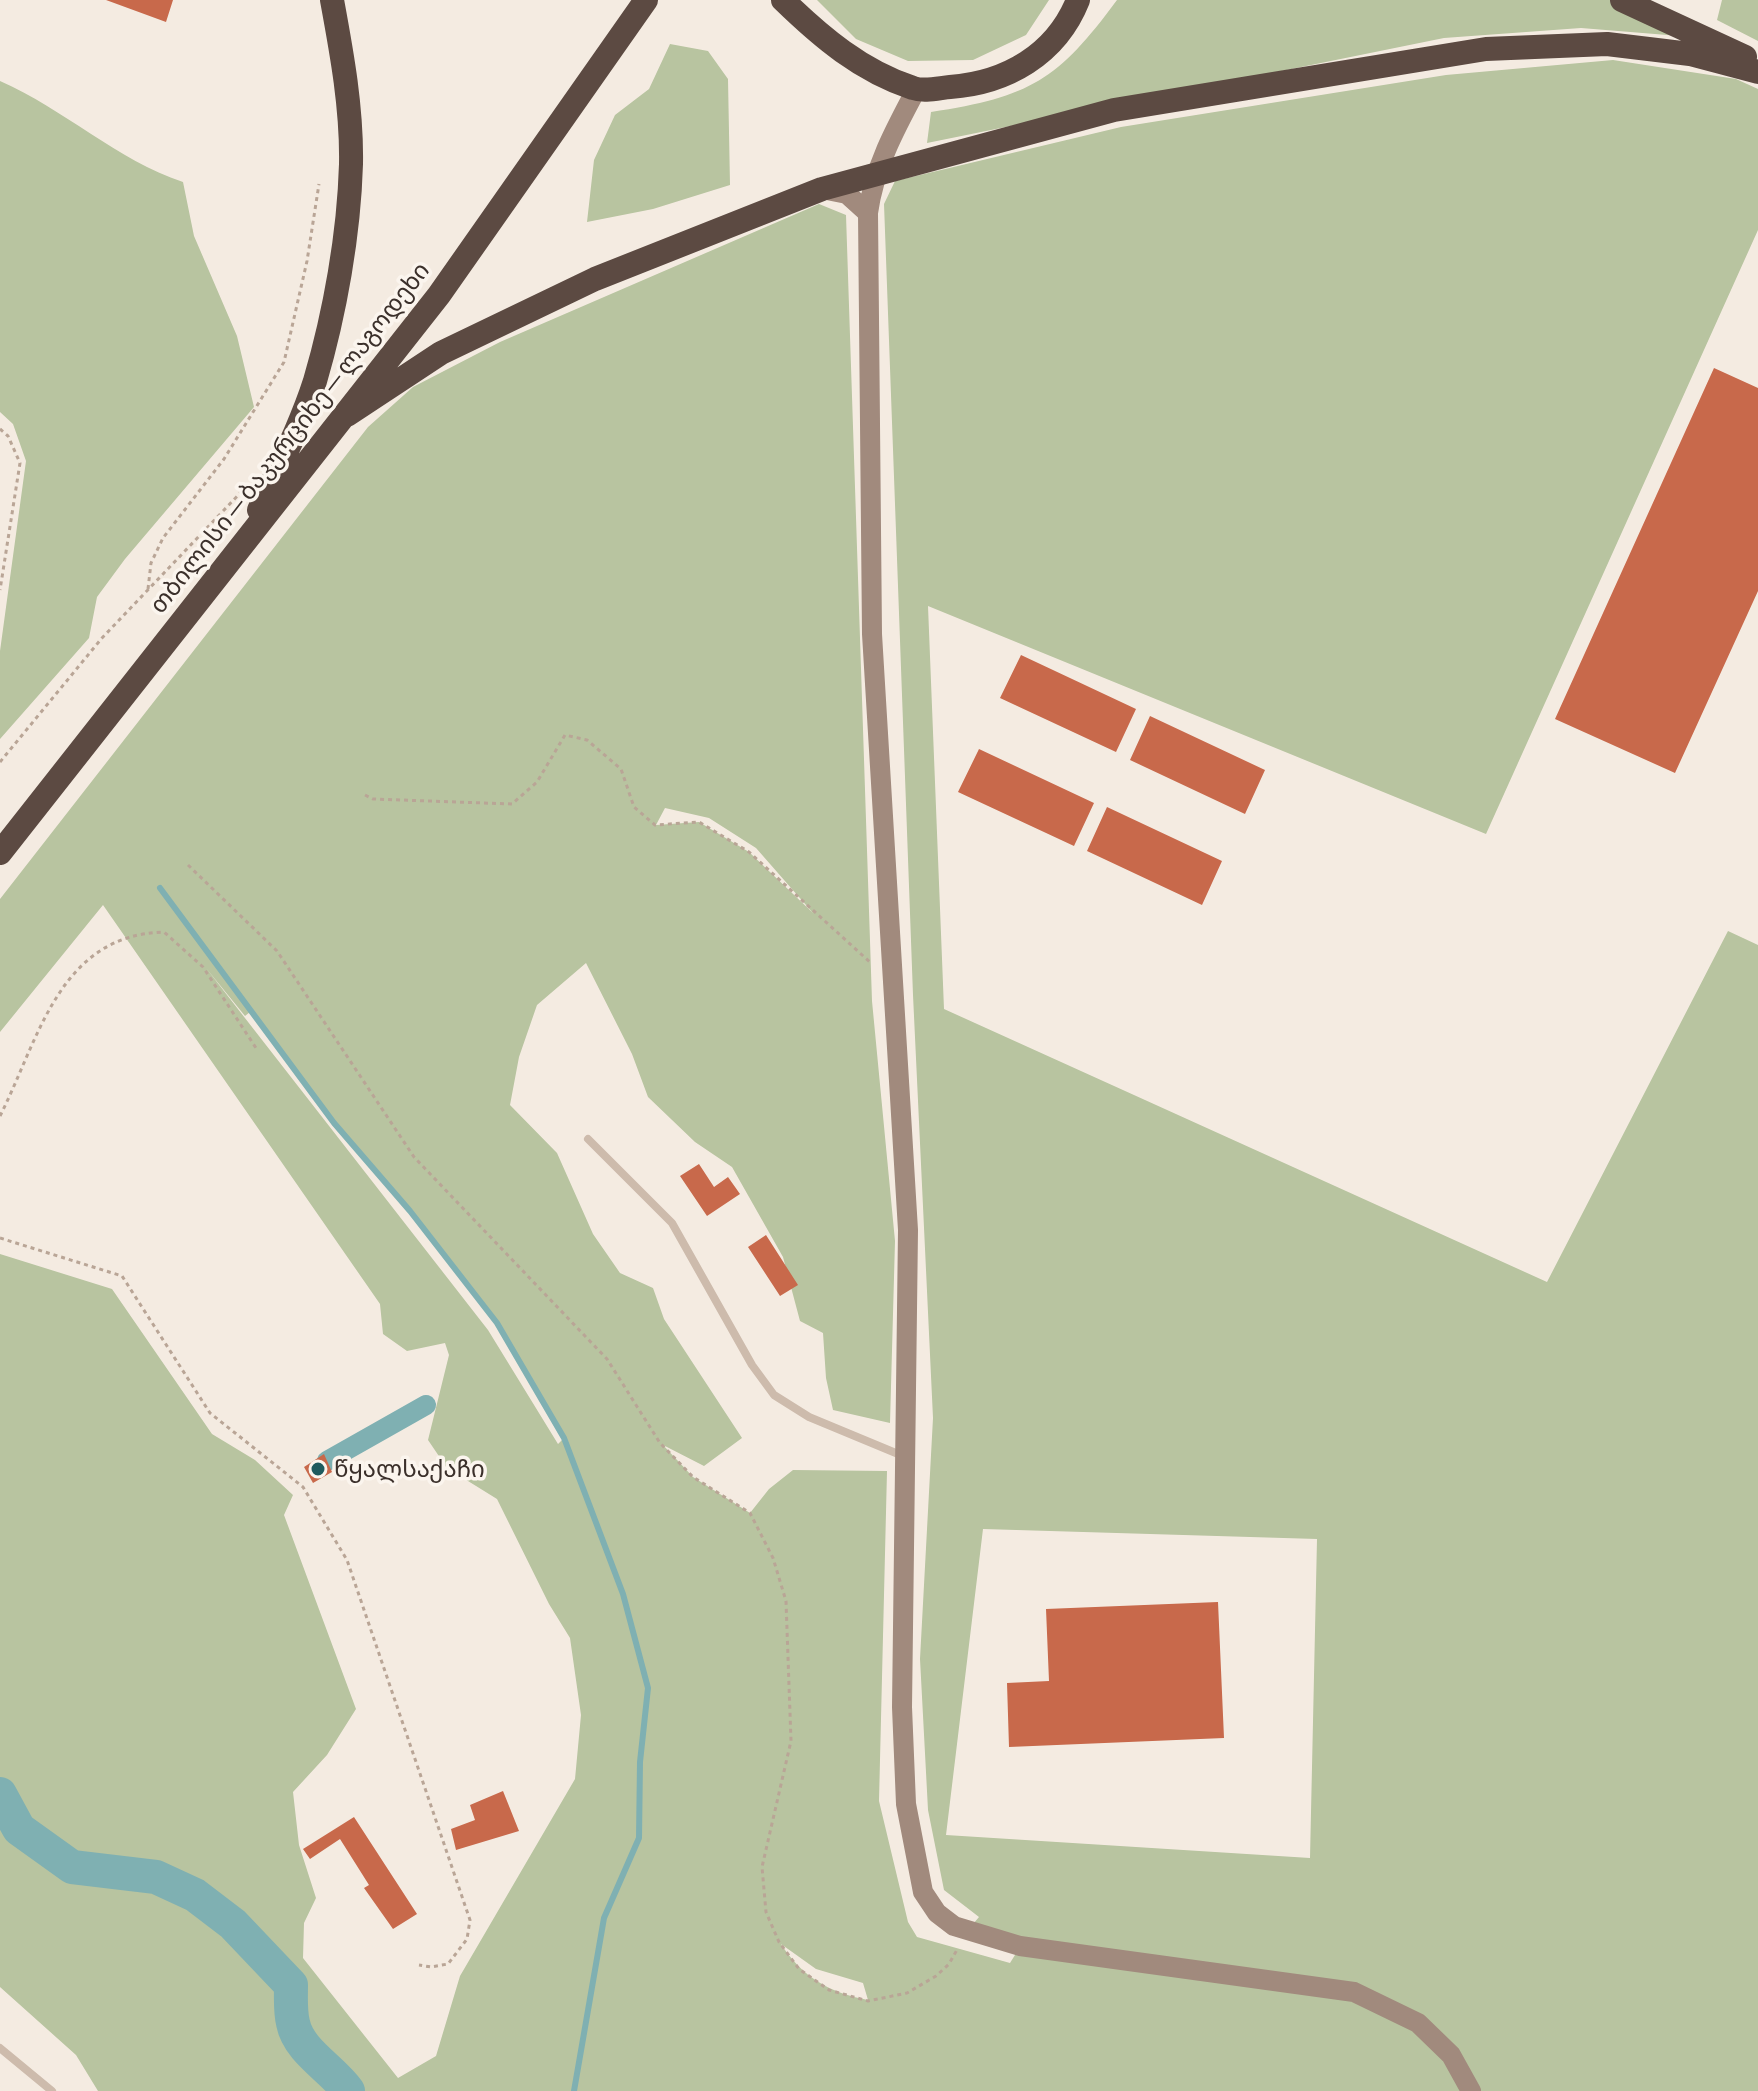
<!DOCTYPE html>
<meta charset="utf-8">
<style>
body{margin:0}
canvas{display:block;background:#f4ebe1}
</style>
<canvas width="1758" height="2091"></canvas>
<script>
const context = document.querySelector('canvas').getContext('2d');
context.lineJoin = 'round';
function fillPath(path, color) {
  context.fillStyle = color;
  context.fill(path, 'evenodd');
}
function trace(path, color, width, dash) {
  context.strokeStyle = color;
  context.lineWidth = width;
  context.lineCap = dash ? 'butt' : 'round';
  context.setLineDash(dash || []);
  context.stroke(path);
}
function write(font, color, halo, rows, align = 'center') {
  context.font = font + ' "Asap Condensed","Noto Sans Georgian",sans-serif';
  context.lineWidth = 7;
  context.setLineDash([]);
  context.textBaseline = 'middle';
  context.strokeStyle = halo;
  context.fillStyle = color;
  for (const [text, x, y, turn = 0] of rows) {
    context.save();
    context.translate(x, y);
    context.rotate((+turn || 0) * Math.PI / 180);
    context.textAlign = isNaN(turn) ? turn : align;
    if (halo) context.strokeText(text, 0, 0);
    context.fillText(text, 0, 0);
    context.restore();
  }
}
fillPath(new Path2D(`
 M817,0H1049L1026,35L973,60L908,61L856,39Z
 M1117,0H1617L1704,38L1581,28L1444,38L927,143L931,112C1030,97 1058,80 1117,0Z
 M1722,0H1758V41L1717,20Z
 M670,44L708,51L728,79L730,185L653,209L587,222L594,160L615,115L649,89Z
 M1613,60L1736,79L1758,89V230L1486,834L928,606L944,1009L1547,1282L1728,931L1758,945V2091H98L76,2055L0,1987V1254L112,1289L212,1434L255,1460L293,1495L284,1515L356,1709L327,1755L293,1792L299,1845L316,1898L304,1923L303,1958L398,2078L436,2056L460,1976L575,1779L581,1715L570,1638L549,1604L497,1499L447,1468L428,1440L449,1355L445,1343L407,1351L383,1334L380,1304L103,905L0,1032V899L368,427L413,387L500,342L819,204L846,215L872,1001L895,1241L890,1423L833,1410L826,1378L823,1333L800,1321L783,1257L732,1167L695,1142L648,1097L632,1054L586,963L537,1005L519,1057L510,1105L557,1153L593,1234L620,1273L653,1288L664,1319L742,1438L704,1466L663,1445L693,1477L750,1513L769,1489L793,1470L887,1471L879,1801L908,1922L917,1937L1010,1963L1020,1947L967,1931L979,1917L944,1890L928,1810L920,1659L933,1418L913,995L884,204L895,181L1121,127L1446,75ZM665,808L709,818L756,848L813,913L749,852L699,822L656,825ZM206,968L245,1016L250,1012L334,1123L410,1211L497,1323L564,1438L558,1444L488,1330ZM983,1529L1317,1539L1310,1858L946,1835ZM781,1944L816,1969L863,1983L868,2000C830,1993 802,1977 781,1944Z
 M0,81C64,109 117,160 183,182L194,236L237,336L254,407L125,559L97,597L89,638L0,739V651L26,461L13,424L0,412Z`), '#b8c4a0');
trace(new Path2D(`
 M160,888L334,1123L410,1211L497,1323L564,1438L623,1594L648,1688L640,1762L639,1838L604,1918L574,2091`), '#7fb0b2', 6);
trace(new Path2D(`
 M327,1461L426,1405`), '#7fb0b2', 20);
trace(new Path2D(`
 M0,1794L19,1829L72,1867L156,1877L195,1895L233,1924L291,1985C291,1997 290,2011 293,2023C299,2052 332,2068 348,2091`), '#7fb0b2', 34);
fillPath(new Path2D(`
 M106,0H173L166,22Z
 M1714,368L1758,388V591L1675,773L1555,719Z
 M1021,655L1136,709L1116,752L1000,698Z
 M1150,716L1265,770L1245,814L1130,760Z
 M979,749L1094,803L1074,846L958,792Z
 M1107,807L1222,861L1202,905L1087,851Z
 M699,1164L714,1187L728,1177L740,1194L707,1216L680,1176Z
 M766,1235L798,1285L780,1296L748,1247Z
 M324,1454L332,1472L313,1483L304,1467Z
 M1218,1602L1224,1738L1009,1747L1007,1683L1049,1681L1046,1609Z
 M503,1791L519,1831L456,1850L451,1829L475,1820L470,1805Z
 M354,1817L417,1914L393,1929L364,1888L369,1885L340,1839L310,1859L303,1849Z`), '#c8694b');
trace(new Path2D(`
 M0,429L8,436L20,463L0,590
 M148,589L151,563L163,538L224,459L284,362L307,261L319,184
 M0,762L102,638L245,488
 M365,795L373,799L512,804L537,782L565,735L587,740L621,769L634,807L655,825L699,822L749,852L872,964
 M188,865L277,951L414,1157L607,1359L660,1443L693,1477L750,1513L773,1558L786,1601L791,1741L762,1867L766,1912L779,1942L799,1969L829,1990L868,2001L907,1993L936,1976L949,1964L958,1948
 M0,1116C39,1039 59,935 164,932L203,967L256,1048
 M0,1238L122,1276L210,1413L303,1487L347,1560L470,1920L467,1939L448,1964L431,1967L419,1965`), '#b9a596', 3, [4, 4]);
trace(new Path2D(`
 M588,1139L672,1223L752,1365L774,1395L809,1417L903,1456
 M0,2048L52,2091`), '#cdbbac', 8);
trace(new Path2D(`
 M916,90C895,129 874,168 868,213L872,634L908,1230L902,1707L906,1804L923,1892L937,1913L954,1926L1020,1946L1354,1992L1418,2023L1451,2055L1471,2091
 M822,189L847,194L868,213`), '#a18a7d', 20);
trace(new Path2D(`
 M783,0C821,37 861,71 913,88C924,92 939,88 950,87C1006,83 1056,55 1078,0
 M1622,0L1745,57
 M347,415L441,353L595,279L822,189L1114,110L1486,49L1607,44L1690,54L1758,72
 M259,510C279,467 301,425 315,381C335,313 349,234 351,164C352,109 342,54 332,0
 M0,853L439,295L646,0`), '#5c4a42', 24);
for (const [x, y, r, color] of [
 [318,1469,8,"#1f5a5e"]
]) {
  const dot = new Path2D();
  dot.arc(x, y, r, 0, 2 * Math.PI);
  context.fillStyle = color;
  context.fill(dot);
  trace(dot, '#fbf5ee', 3);
}
write('24px', '#3b302b', '#fbf5ee', [
 ["თბილისი — ბაკურციხე — ლაგოდეხი",290,438,-52]
]);
write('24px', '#3b302b', '#fbf5ee', [
 ["წყალსაქაჩი",334,1469]
], 'left');
</script>
